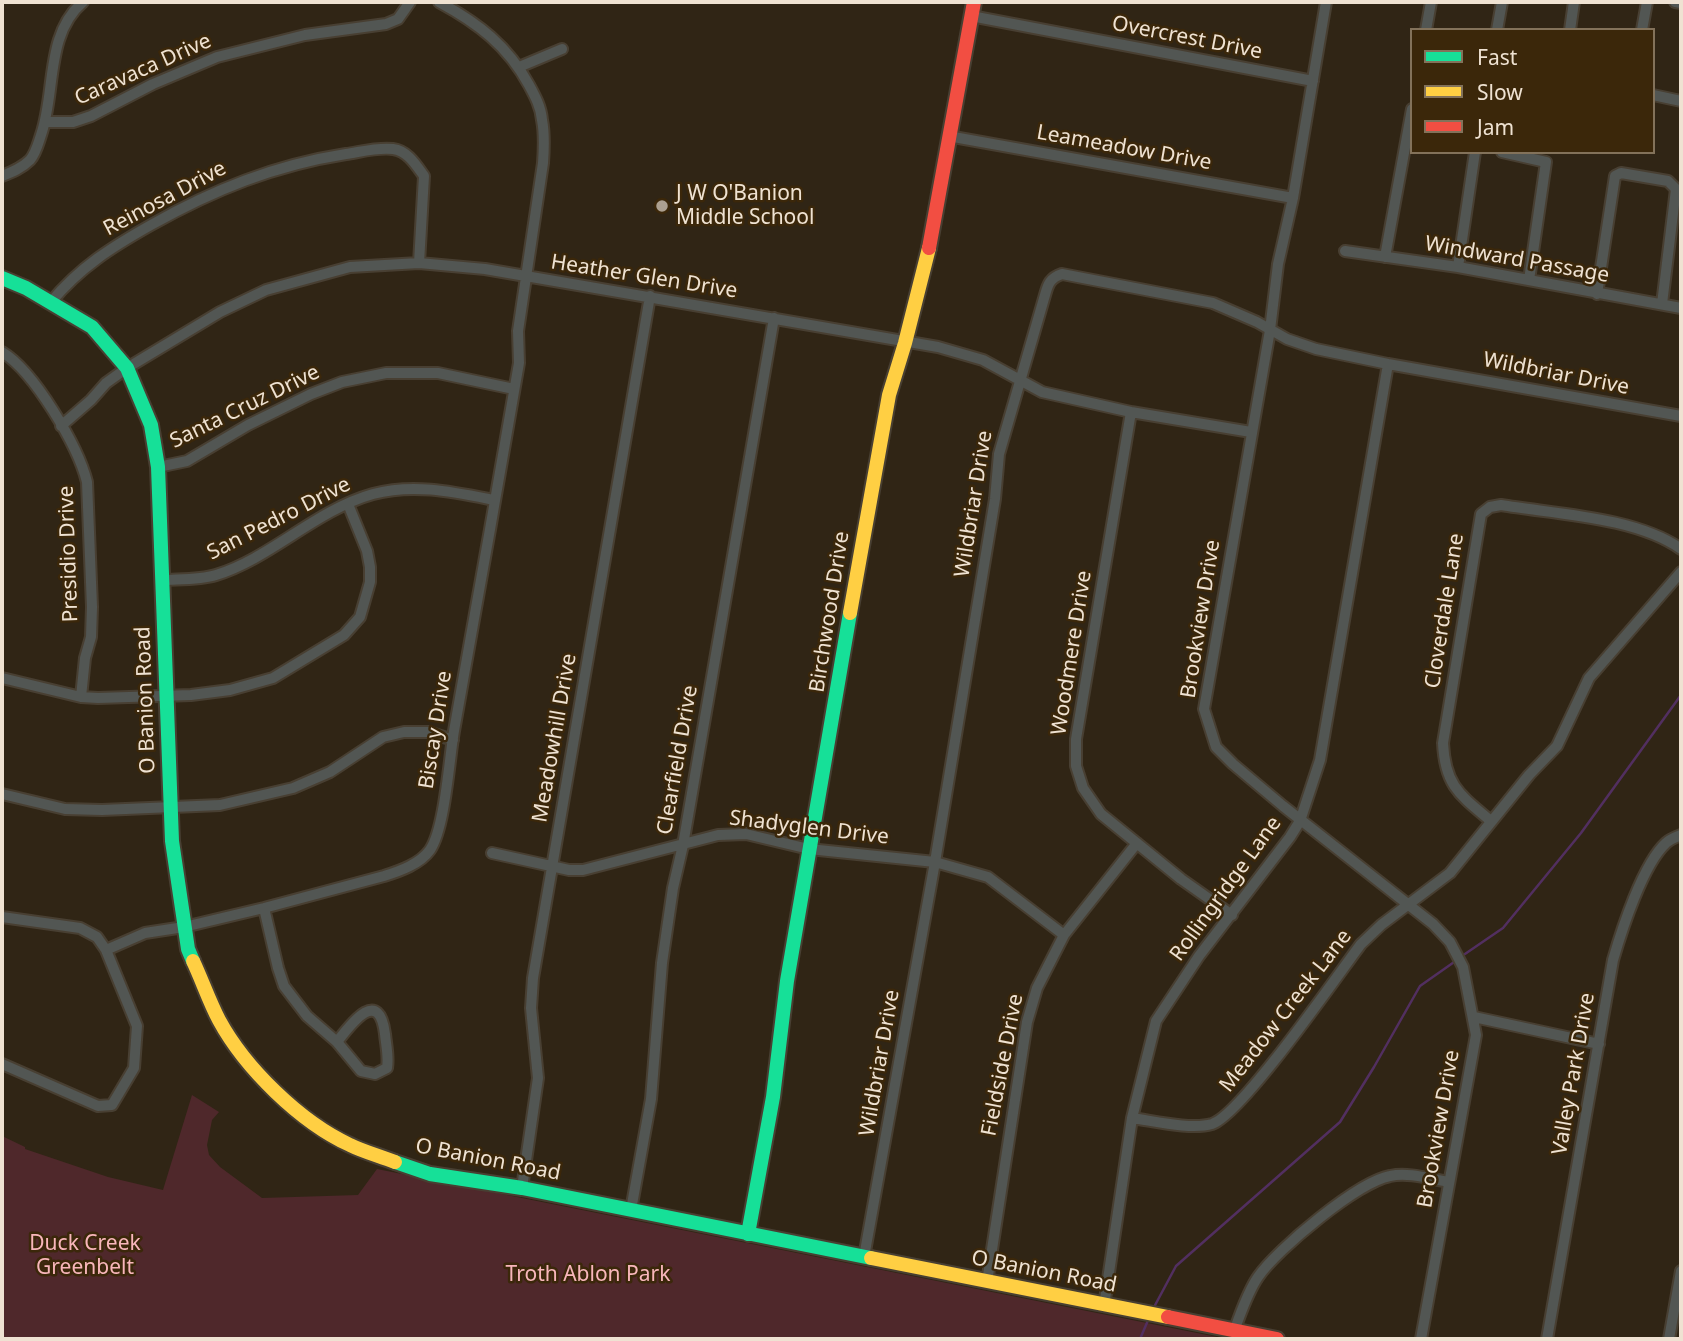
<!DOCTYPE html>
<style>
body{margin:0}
#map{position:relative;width:1683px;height:1341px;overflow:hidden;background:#302515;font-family:"Noto Sans",sans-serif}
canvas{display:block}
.frame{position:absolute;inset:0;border:4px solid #efe2d2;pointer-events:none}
.legend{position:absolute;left:1410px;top:28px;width:245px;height:126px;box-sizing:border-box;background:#3b270a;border:2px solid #83725a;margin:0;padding:9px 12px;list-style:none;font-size:21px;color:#efe2d2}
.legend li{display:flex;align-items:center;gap:14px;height:35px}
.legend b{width:35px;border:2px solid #83725a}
</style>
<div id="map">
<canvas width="1683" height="1341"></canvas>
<div class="frame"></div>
<ul class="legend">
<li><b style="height:9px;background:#16e098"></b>Fast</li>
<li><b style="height:9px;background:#ffcf43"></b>Slow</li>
<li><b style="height:9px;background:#f24e42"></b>Jam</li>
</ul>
</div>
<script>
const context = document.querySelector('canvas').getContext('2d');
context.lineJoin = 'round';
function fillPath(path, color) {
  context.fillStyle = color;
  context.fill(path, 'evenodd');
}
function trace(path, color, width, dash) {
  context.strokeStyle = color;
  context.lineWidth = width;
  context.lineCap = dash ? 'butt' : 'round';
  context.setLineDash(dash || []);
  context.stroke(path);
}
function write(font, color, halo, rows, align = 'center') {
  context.font = font + ' "Noto Sans",sans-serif';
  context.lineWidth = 5;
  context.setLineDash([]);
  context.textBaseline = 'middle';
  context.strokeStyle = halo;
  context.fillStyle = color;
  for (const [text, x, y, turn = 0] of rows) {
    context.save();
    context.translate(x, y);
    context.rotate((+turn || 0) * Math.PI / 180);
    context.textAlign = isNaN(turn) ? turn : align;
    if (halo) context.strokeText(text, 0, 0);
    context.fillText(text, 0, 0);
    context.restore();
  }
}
fillPath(new Path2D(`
 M192,1095L219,1112L212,1120L207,1145L209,1155L220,1167L262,1198L358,1195L377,1169L1217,1337V1339H2V1136L25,1147V1149L108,1177L163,1190Z`), '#4f282b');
trace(new Path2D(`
 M1462,956L1503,928L1581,833L1681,695
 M1153,1309L1176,1266L1340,1122L1374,1067L1420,986L1457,960
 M1140,1339L1149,1318`), '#522f60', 2.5);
const street = new Path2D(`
 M1326,2L1293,198L1278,264L1270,330L1204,709L1216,747L1233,764L1283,806L1433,924L1450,942L1463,967L1476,1035L1421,1339
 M1675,2L1681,3
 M971,16L1313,81
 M1426,30L1431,2
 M1497,30L1502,2
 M1570,30L1574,2
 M1642,30L1647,2
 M519,67L562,49
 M1653,95L1681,101
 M46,122H73L91,116L153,84L217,57L305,35L386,24L398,19L410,2
 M948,136L1293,198
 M1502,152L1546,162L1529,280
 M2,176C12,172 22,168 30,160C36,153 38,144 41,135C56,92 45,34 83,2
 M1345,251L1458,267L1681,308
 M1385,257L1412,109
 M1458,267L1475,152
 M1597,294L1615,176L1621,173L1668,181L1676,189L1662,304
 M51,302C80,267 112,247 151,225C213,190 275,165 346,154C360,152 378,147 393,149C408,151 416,165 424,176L419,263
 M2,352C34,371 78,446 87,482L92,607L91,637L85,658L81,697
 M1131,412L1076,739V766L1083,788L1101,814L1181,879L1232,915
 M61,426L91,400L106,383L127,368L220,312L266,290L350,267L419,263L485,269L938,347L983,360L1042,392L1131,412L1251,432
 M158,467L187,461L248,425L311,394L342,382L386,373H438L514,389
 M163,580C180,579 200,580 216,575C271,558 316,510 373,494C414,483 454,492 494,500
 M2,678L81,697L98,698L191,695L230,690L273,678L344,635L360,617L370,582V567L367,551L348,504
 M2,794L65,809L102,810L220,805L293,788L330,772L383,737L404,732H428L453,740
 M1491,821C1460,795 1445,786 1443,743L1481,514L1490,507L1501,505C1555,514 1636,517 1681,549
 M492,853L569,870H583L718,835L746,834L809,849L935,862L988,877L1064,935
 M264,908L278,968L284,986L307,1016L337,1042L361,1071L375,1074L387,1068C389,1057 386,1045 385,1034C379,986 351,1024 337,1042
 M2,917L80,928L97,937L106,950L137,1026L134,1068L112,1105L98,1106L2,1064
 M106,950L145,933L184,927L264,908L384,876C400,871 420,864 430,850C445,828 449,760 454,731C476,608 498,486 519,363L518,331L543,163C544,149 545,135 542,120C541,107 535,96 529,85C508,46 478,23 439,2
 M1474,1017L1599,1044
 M1132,1118C1154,1121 1191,1130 1212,1124C1241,1115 1337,976 1361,944L1381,925L1450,873L1529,775L1557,746L1589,678L1681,572
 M522,1188L538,1078L531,1008L533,978L650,296
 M631,1210L651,1099L662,963L673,888L683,845L774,318
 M864,1257L935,862L995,499L999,454L1045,295C1048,284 1050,278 1062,274L1213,303L1257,322L1287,339L1316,349L1388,364L1681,416
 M987,1282L1027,1022L1037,988L1064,935L1137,843
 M1104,1306L1132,1118L1156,1021L1199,956L1290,837L1300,821L1320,760L1388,364
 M1234,1331C1241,1313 1247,1293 1258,1277C1277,1249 1358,1182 1390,1176C1409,1172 1430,1179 1449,1182
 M1547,1339L1613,960C1622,929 1643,864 1666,843C1670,839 1676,837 1681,835
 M1669,1339L1681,1271`);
const fast = new Path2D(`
 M2,278L26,288L92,327L127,368L151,425L158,467L172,841L188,949L193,961
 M395,1162L430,1174L522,1188L871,1258
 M748,1234L773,1097L787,981L850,613`);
const slow = new Path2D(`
 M850,613L889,395L905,343L929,248
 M193,961C202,980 209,1001 219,1020C245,1068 300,1122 350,1145C364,1152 380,1156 395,1162
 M871,1258L1168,1317`);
const jam = new Path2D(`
 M929,248L974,2
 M1168,1317L1277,1339`);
trace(street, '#483f32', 14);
trace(fast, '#483f32', 18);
trace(slow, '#483f32', 18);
trace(jam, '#483f32', 18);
trace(street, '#525653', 10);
trace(fast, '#16e098', 14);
trace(slow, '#ffcf43', 14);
trace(jam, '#f24e42', 14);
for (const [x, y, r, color] of [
 [662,206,7,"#aca090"]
]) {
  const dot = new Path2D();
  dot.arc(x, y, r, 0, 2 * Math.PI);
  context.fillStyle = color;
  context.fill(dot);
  trace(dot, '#3b270a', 2.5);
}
write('21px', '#efe2d2', '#3b270a', [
 ["Overcrest Drive",1187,38,11],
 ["Caravaca Drive",143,70,-24],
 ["Leameadow Drive",1124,148,10],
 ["Reinosa Drive",165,199,-28],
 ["Windward Passage",1517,260,10],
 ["Heather Glen Drive",644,277,9],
 ["Wildbriar Drive",1556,374,11],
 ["Santa Cruz Drive",245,407,-26],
 ["Wildbriar Drive",974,504,-81],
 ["San Pedro Drive",279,519,-27],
 ["Presidio Drive",69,554,-92],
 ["Cloverdale Lane",1445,611,-81],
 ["Birchwood Drive",830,612,-81],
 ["Brookview Drive",1201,619,-81],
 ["Woodmere Drive",1072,653,-81],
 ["O Banion Road",146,700,-92],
 ["Biscay Drive",436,730,-81],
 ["Meadowhill Drive",555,738,-80],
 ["Clearfield Drive",678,760,-80],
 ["Shadyglen Drive",809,828,7],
 ["Rollingridge Lane",1226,889,-54],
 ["Meadow Creek Lane",1286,1011,-52],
 ["Wildbriar Drive",880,1063,-80],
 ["Fieldside Drive",1003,1065,-79],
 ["Valley Park Drive",1574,1074,-80],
 ["Brookview Drive",1439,1129,-80],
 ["O Banion Road",488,1160,11],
 ["O Banion Road",1044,1272,11]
]);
write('21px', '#efe2d2', '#3b270a', [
 ["J W O'Banion",676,194],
 ["Middle School",676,218]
], 'left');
write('21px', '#f8b6bb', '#3b270a', [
 ["Duck Creek",85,1244],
 ["Greenbelt",85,1268],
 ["Troth Ablon Park",588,1275]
]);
</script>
